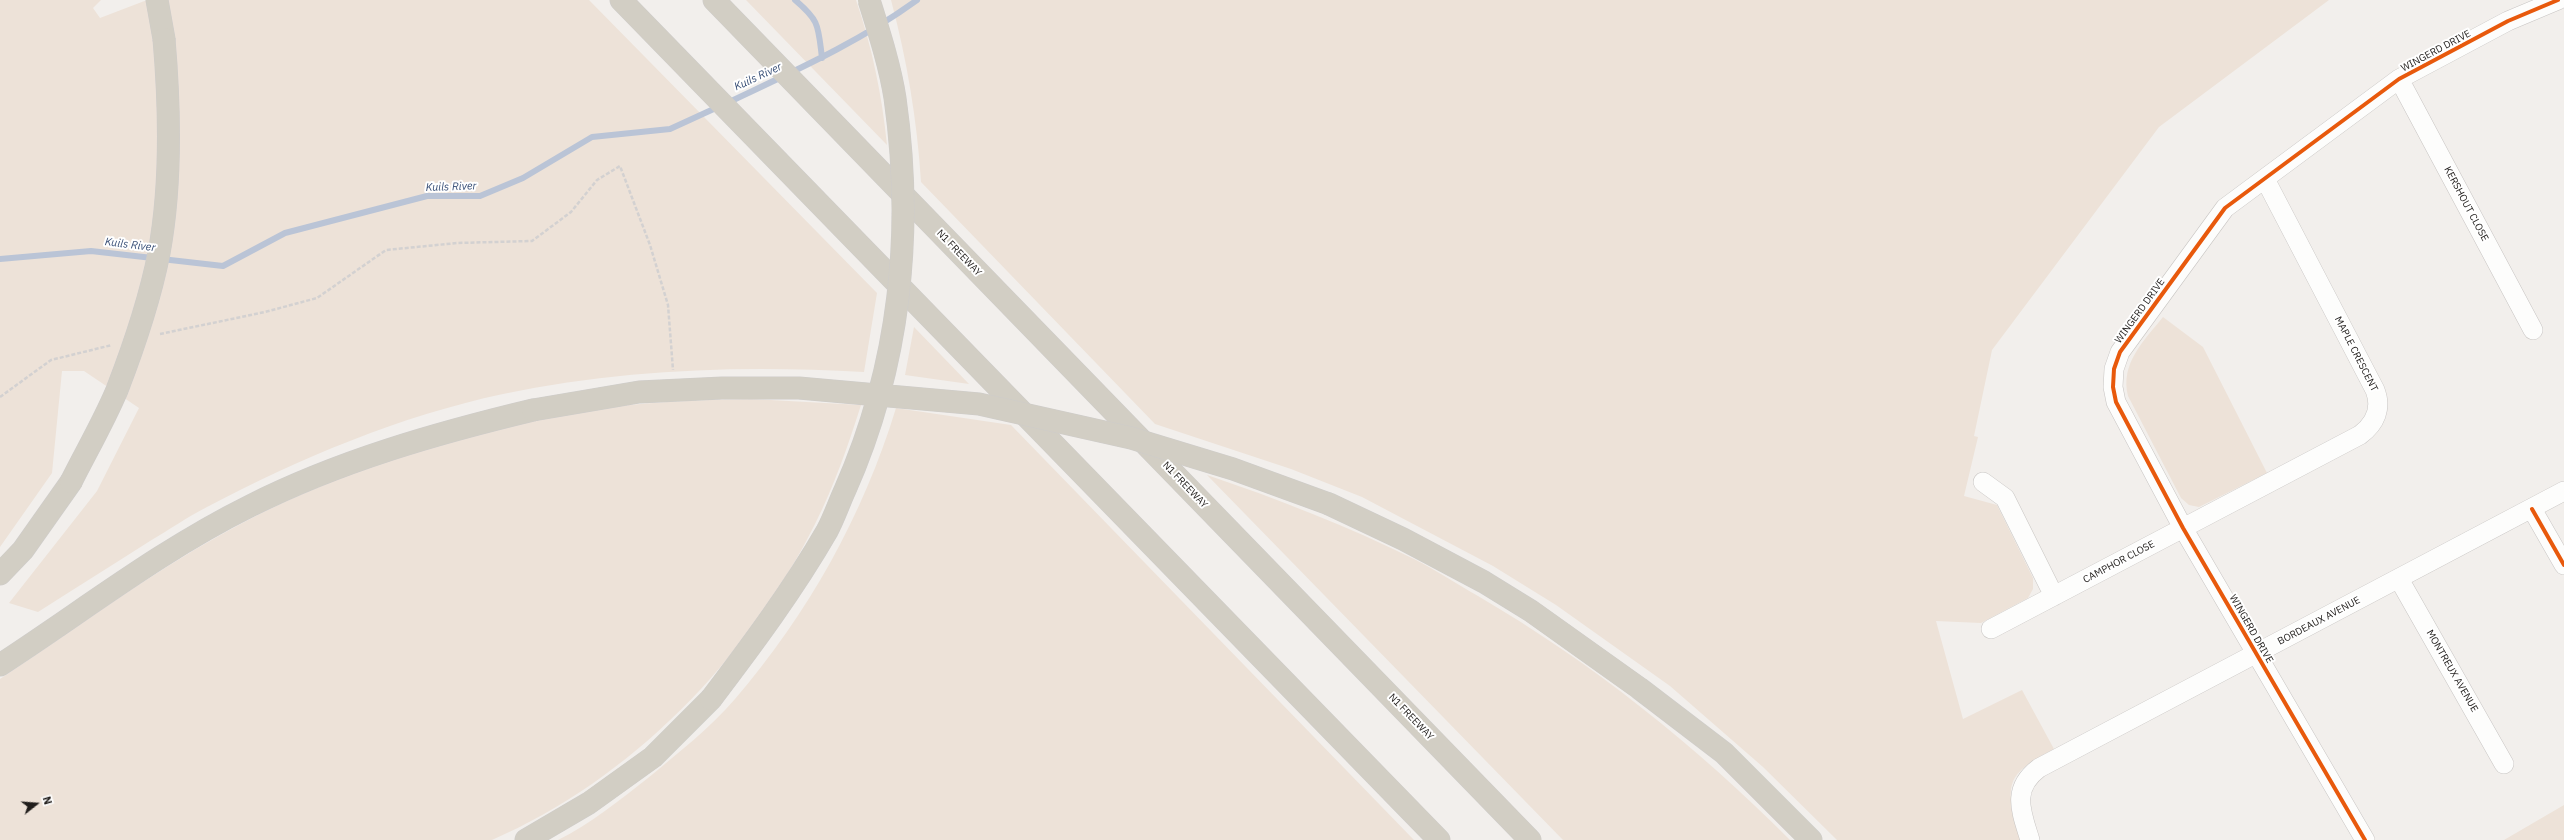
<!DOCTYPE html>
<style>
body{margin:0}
#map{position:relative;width:2564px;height:840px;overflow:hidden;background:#f2efec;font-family:"IBM Plex Sans",sans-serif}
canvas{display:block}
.north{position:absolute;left:16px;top:784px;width:40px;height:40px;-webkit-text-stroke:3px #fff;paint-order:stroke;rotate:73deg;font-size:11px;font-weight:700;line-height:16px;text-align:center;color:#211e1c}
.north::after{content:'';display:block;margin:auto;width:14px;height:18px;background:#211e1c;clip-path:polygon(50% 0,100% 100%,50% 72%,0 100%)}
</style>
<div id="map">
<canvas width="2564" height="840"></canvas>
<div class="north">N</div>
</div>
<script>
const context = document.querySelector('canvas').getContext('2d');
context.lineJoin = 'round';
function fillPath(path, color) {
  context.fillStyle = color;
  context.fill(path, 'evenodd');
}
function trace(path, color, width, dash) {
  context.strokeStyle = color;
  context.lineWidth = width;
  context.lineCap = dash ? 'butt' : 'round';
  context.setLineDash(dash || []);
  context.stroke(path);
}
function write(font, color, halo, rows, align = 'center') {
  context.font = font + ' "IBM Plex Sans",sans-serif';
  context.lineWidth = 4;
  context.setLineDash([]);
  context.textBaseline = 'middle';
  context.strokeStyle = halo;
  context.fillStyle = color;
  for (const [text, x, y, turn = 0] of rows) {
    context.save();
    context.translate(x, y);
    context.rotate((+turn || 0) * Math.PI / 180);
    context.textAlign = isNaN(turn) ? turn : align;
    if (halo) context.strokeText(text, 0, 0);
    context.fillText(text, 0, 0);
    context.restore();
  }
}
fillPath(new Path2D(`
 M0,0H101L93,8L100,18L147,0H589L877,293L864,372C743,365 622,369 503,394C400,416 300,458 207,507C187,517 169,530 150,541C113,565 75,588 38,612L9,603L97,491L139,408L84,371H62L52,473L0,547Z
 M746,0H856C872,47 882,95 887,145Z
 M891,0H2329L2159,127L1992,350L1974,436L1978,437L1964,496L1997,505L2033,578V589L2028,598L1981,623L1936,621L1963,719L2022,690L2054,749C2001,776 2006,787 2021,840H1837L1763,767L1670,686L1556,605L1493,566L1362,497L1291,469L1155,424L921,182C917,120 907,60 891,0Z
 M2163,317L2203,347L2267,473L2199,507L2189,505L2181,498L2128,396C2120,363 2144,341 2163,317Z
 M914,327L969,384L905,375Z
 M752,399L861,405C848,446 834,486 815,524C748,659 632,779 492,840H0V679C74,629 146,576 224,533C317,481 431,441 535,419C607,404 679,400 752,399Z
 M896,408L1011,425L1414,840H558C590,824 620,800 648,778C677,754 710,728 735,699C808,614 863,516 896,408Z
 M1207,475C1278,499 1347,526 1414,559C1436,570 1457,584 1478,596C1594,664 1695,745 1790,840H1563Z
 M2564,805V840H2504Z`), '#ede2d8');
trace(new Path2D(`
 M795,0C820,21 818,26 822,58
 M727,103C792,72 858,43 917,0
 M0,259L91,251L223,266L285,233L427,196H480L523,178L592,137L670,129L718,107`), '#bac4d6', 6);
const street = new Path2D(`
 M2399,79L2533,330
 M1983,482L2005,498L2054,596
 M2532,509L2564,565
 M2399,579L2504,764
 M1991,629L2360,435C2376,423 2382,408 2375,390L2265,179
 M2030,840C2021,811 2011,789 2039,768L2564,491
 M2365,840L2183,528L2116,402L2113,387L2114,369L2120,352L2225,208L2399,79L2508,21L2558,0`);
const highway = new Path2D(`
 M157,0L164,39
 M621,0L1439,840
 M714,0L1530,840
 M1329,504L1403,539L1484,582L1531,611L1639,688L1724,753L1811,840
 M0,574L23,550L71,482
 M0,665C83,611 161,550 250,506C339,461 437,433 533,410
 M526,840L589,803L653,757L711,699`);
trace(street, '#c7c4c2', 20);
trace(highway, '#ceccca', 23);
trace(new Path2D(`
 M160,334L265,312L317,298L386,250L457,243L532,241L571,212L597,180L620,166L650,245L668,305L673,370
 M0,397L51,360L112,345`), '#d3d1d1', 2.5, [4, 2]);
trace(street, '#fdfdfc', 19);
trace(highway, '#d2cec4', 22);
const highwayBridge = new Path2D(`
 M533,410L639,392L722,388H799L979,404L1131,438L1233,469L1329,504
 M71,482C86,452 104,421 117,390C134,346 150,299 159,253C172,183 170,109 164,39
 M711,699C752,645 793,590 827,531C834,518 839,503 845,490C900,366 914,232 895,98C890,66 879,32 869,0`);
trace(highwayBridge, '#ceccca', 23, []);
trace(highwayBridge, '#d2cec4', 22);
trace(new Path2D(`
 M2532,509L2564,565
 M2365,840L2183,528L2116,402L2113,387L2114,369L2120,352L2225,208L2399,79L2508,21L2558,0`), '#e8590c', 4);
write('10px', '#211e1c', '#fff', [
 ["WINGERD DRIVE",2436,51,-28],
 ["KERSHOUT CLOSE",2466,204,62],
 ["N1 FREEWAY",959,253,46],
 ["WINGERD DRIVE",2140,311,-54],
 ["MAPLE CRESCENT",2356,354,63],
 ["N1 FREEWAY",1185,485,46],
 ["CAMPHOR CLOSE",2119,562,-28],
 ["BORDEAUX AVENUE",2319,621,-28],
 ["WINGERD DRIVE",2251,629,60],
 ["MONTREUX AVENUE",2452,671,60],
 ["N1 FREEWAY",1411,717,46]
]);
write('italic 11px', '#374e76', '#fff', [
 ["Kuils River",758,77,-25],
 ["Kuils River",451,187,-2],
 ["Kuils River",130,245,7]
]);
</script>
